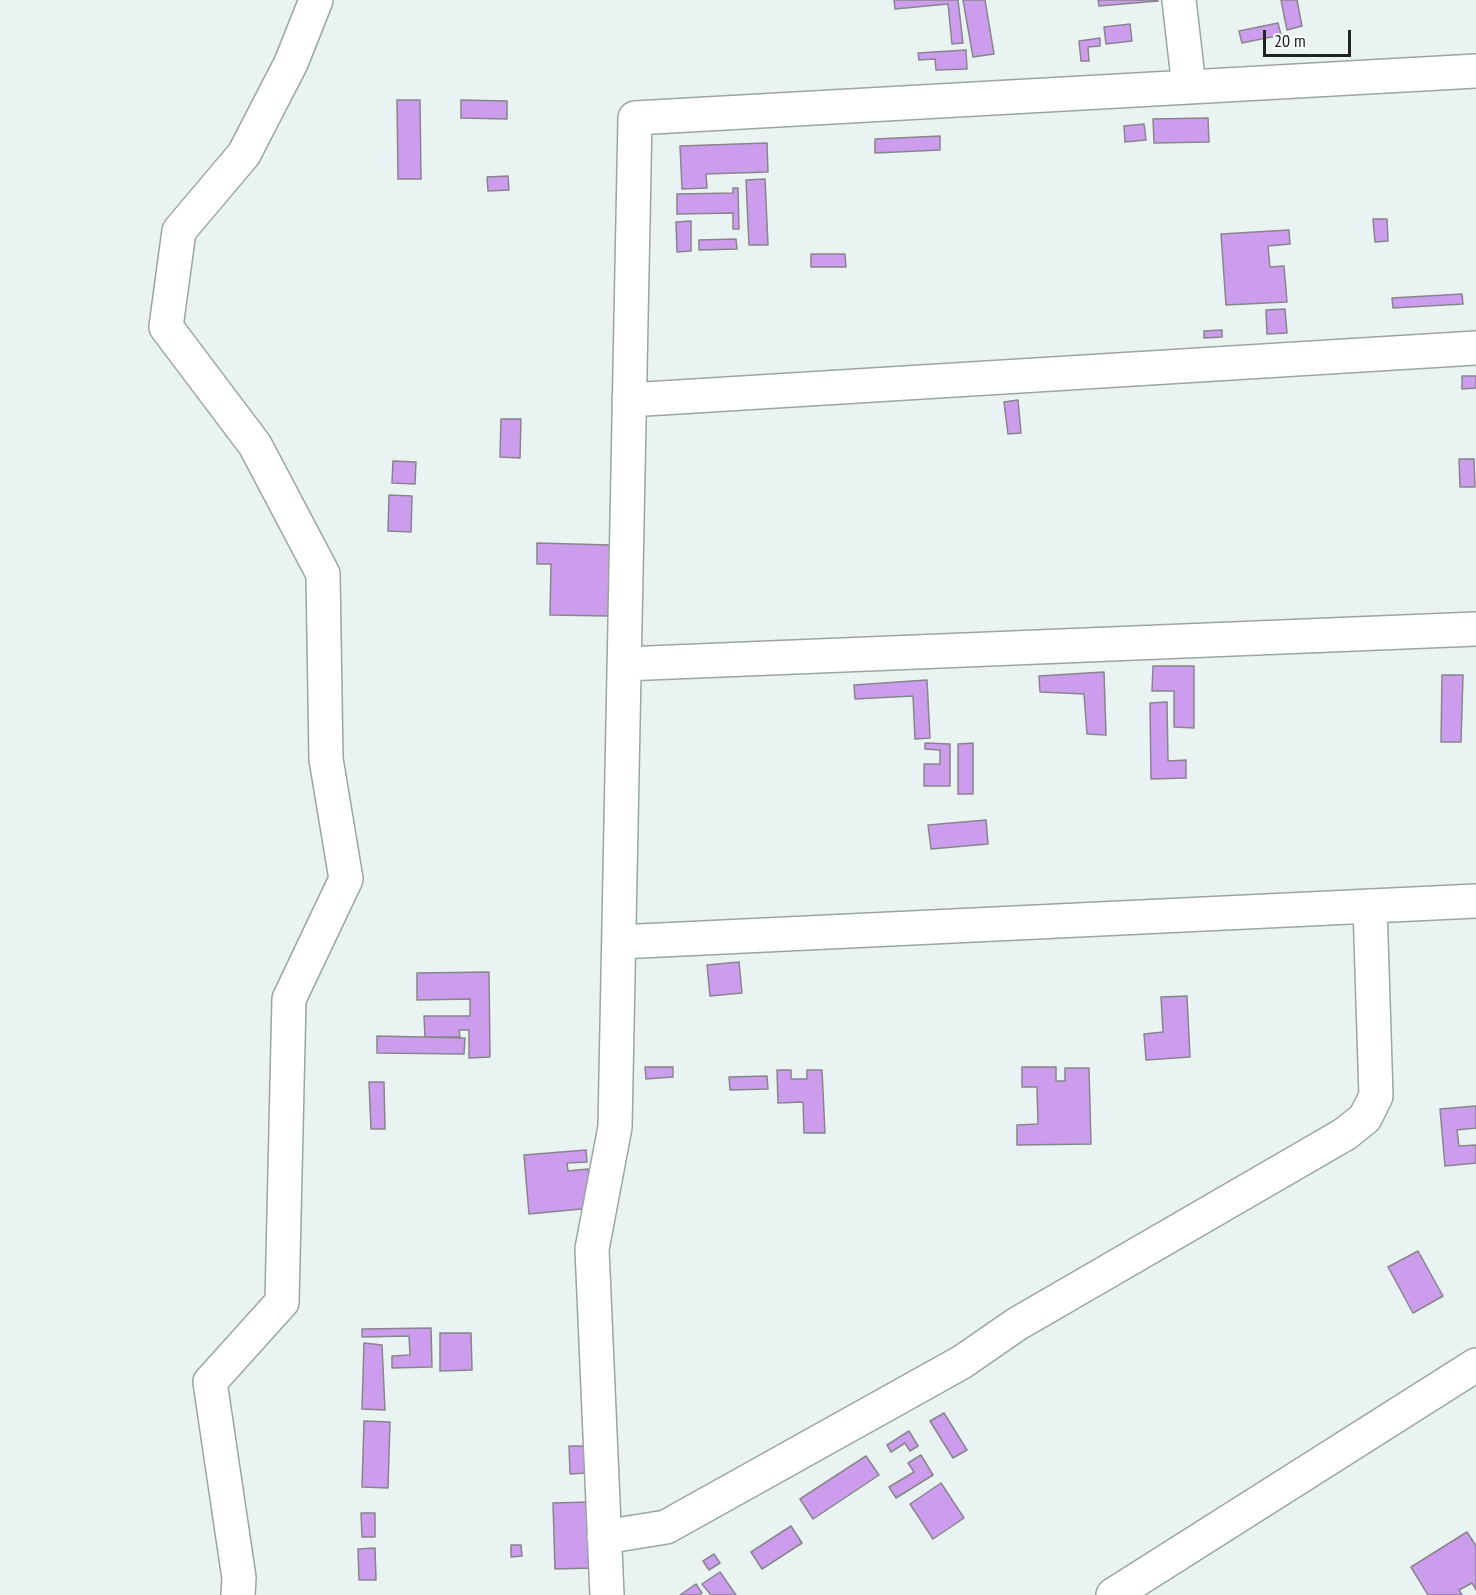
<!DOCTYPE html>
<style>
body{margin:0}
#map{position:relative;width:1476px;height:1595px;overflow:hidden;background:#e9f3f2;font-family:"PT Sans Narrow",sans-serif}
canvas{display:block}
.scale{position:absolute;left:1263px;top:30px;width:88px;height:27px;box-sizing:border-box;border:3px solid #202323;border-top:0;padding-left:8px;font-size:18px;line-height:21px;white-space:nowrap;color:#202323;-webkit-text-stroke:4px #fbfffe;paint-order:stroke}
</style>
<div id="map">
<canvas width="1476" height="1595"></canvas>
<div class="scale">20 m</div>
</div>
<script>
const context = document.querySelector('canvas').getContext('2d');
context.lineJoin = 'round';
function fillPath(path, color) {
  context.fillStyle = color;
  context.fill(path, 'evenodd');
}
function trace(path, color, width, dash) {
  context.strokeStyle = color;
  context.lineWidth = width;
  context.lineCap = dash ? 'butt' : 'round';
  context.setLineDash(dash || []);
  context.stroke(path);
}
const building = new Path2D(`
 M894,0H958L963,43L952,44L948,4L895,9Z
 M963,0H985L994,54L973,57Z
 M1098,0H1158V1L1099,6Z
 M1281,0H1297L1302,26L1287,30Z
 M1278,23L1281,35L1242,43L1239,31Z
 M1130,24L1132,41L1106,44L1104,27Z
 M1100,38V46L1088,47L1089,61H1081L1079,41Z
 M966,50L967,69L936,70L935,59L919,60L918,53Z
 M397,100H420L421,179H398Z
 M461,100L507,101V119L461,118Z
 M1208,118L1209,142L1154,143L1153,119Z
 M1144,124L1146,140L1125,142L1124,126Z
 M940,136V150L875,153V139Z
 M767,143L768,172L706,174L707,188L682,189L680,146Z
 M508,176L509,190L488,191L487,177Z
 M765,179L768,245H749L746,180Z
 M733,188H738L739,229H733V213L677,214V194L733,193Z
 M1373,219H1387L1388,241L1375,242Z
 M691,221V251L677,252L676,222Z
 M1289,230L1290,244L1268,246L1270,267L1284,266L1287,302L1226,305L1221,234Z
 M736,239L737,249L699,250V240Z
 M811,254H845L846,267H811Z
 M1462,294L1463,304L1393,308L1392,298Z
 M1285,309L1287,333L1267,334L1266,310Z
 M1222,330V337L1204,338V331Z
 M1462,376H1476V388L1462,389Z
 M1018,400L1021,433L1008,434L1004,402Z
 M501,419H521L520,458L500,457Z
 M1459,459H1474L1475,487H1460Z
 M393,461L416,462L415,484L392,483Z
 M389,495L412,496L411,532L388,531Z
 M537,543L610,545L608,616L550,615L551,564H537Z
 M1153,666H1194V728L1174,727V691H1152Z
 M1104,672L1106,735L1087,734L1084,694L1040,692L1039,676Z
 M1442,675H1463L1461,742H1441Z
 M927,680L930,738L915,739L913,696L855,699L854,685Z
 M1167,702L1168,761L1186,760V778L1151,779L1150,703Z
 M925,743L950,744V786H924V764H940V750L925,749Z
 M973,743V794H958V744Z
 M986,820L988,844L931,849L928,825Z
 M739,962L742,993L710,996L707,965Z
 M489,972L490,1057L469,1058V1030H459L460,1037H425L424,1016H470V999L417,1000V973Z
 M1187,996L1190,1057L1146,1060L1144,1034L1163,1032L1161,997Z
 M377,1036L465,1038L464,1054L377,1053Z
 M645,1067H673V1077L646,1079Z
 M1022,1067H1056V1081H1065V1068H1089L1091,1144L1017,1145V1125L1038,1124L1037,1087H1022Z
 M777,1070H791V1079H807V1070H822L825,1133H804L803,1102L778,1103Z
 M767,1076L768,1089L730,1090L729,1077Z
 M369,1082H384L385,1129H371Z
 M1476,1106V1128L1457,1130L1459,1146L1476,1145V1163L1445,1166L1440,1109Z
 M586,1150L587,1162L567,1163L568,1171L588,1169L592,1208L529,1214L524,1155Z
 M1418,1251L1443,1296L1413,1313L1388,1267Z
 M431,1328L432,1367L392,1368V1356L410,1355L409,1336L362,1337V1329Z
 M440,1333H471L472,1370L440,1371Z
 M364,1343L382,1345L385,1410L362,1409Z
 M944,1413L967,1450L953,1458L930,1421Z
 M364,1421L390,1422L388,1488L362,1487Z
 M909,1431L918,1446L910,1451L905,1443L891,1452L887,1445Z
 M569,1446H586L587,1473L570,1474Z
 M921,1455L933,1475L896,1498L889,1487L914,1472L908,1463Z
 M866,1456L879,1475L813,1519L800,1499Z
 M941,1483L964,1518L933,1539L910,1504Z
 M589,1502L592,1568L555,1569L553,1503Z
 M361,1513H375V1537H362Z
 M791,1526L802,1543L762,1569L751,1552Z
 M1467,1532L1476,1546V1590L1472,1583L1459,1590L1462,1595H1428L1411,1567Z
 M511,1545H521L522,1556L511,1557Z
 M375,1548L376,1580H359L358,1549Z
 M714,1554L720,1563L709,1570L703,1561Z
 M720,1572L736,1595H711L702,1584Z
 M696,1584L702,1593L699,1595H680Z`);
fillPath(building, '#cc9ded');
trace(building, '#89858c', 1.5);
const street = new Path2D(`
 M1179,0L1189,87
 M629,400L1476,348
 M624,664L1476,629
 M619,942L1476,901
 M604,1537L666,1527L962,1362L1017,1324L1345,1134L1365,1118L1376,1096L1370,906
 M238,1595L239,1578L210,1382L282,1302L289,999L346,879L326,759L323,574L255,445L166,327L179,231L244,154L291,63L316,0
 M607,1595L592,1249L615,1127L635,118L1476,71
 M1113,1595L1476,1365`);
trace(street, '#9ba5a3', 36);
trace(street, '#fff', 33);
</script>
